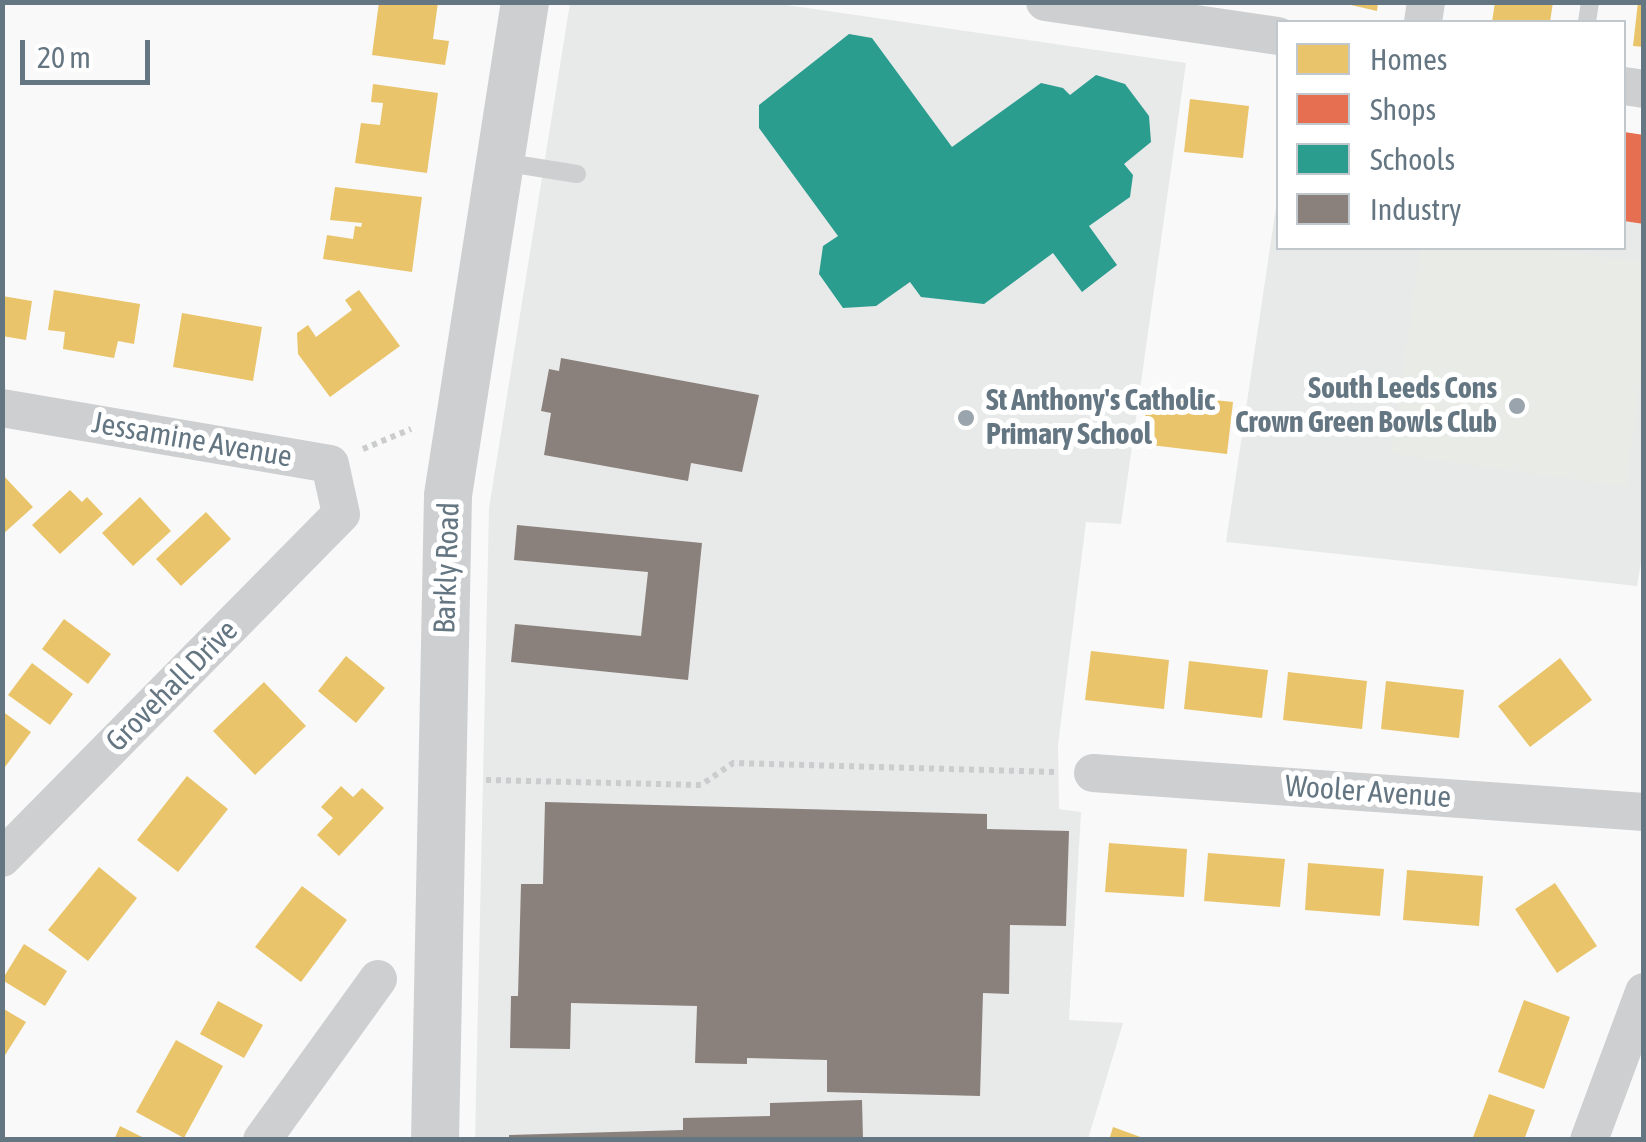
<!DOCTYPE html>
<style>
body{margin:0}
#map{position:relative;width:1646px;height:1142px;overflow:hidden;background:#f9f9f9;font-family:"Asap Condensed",sans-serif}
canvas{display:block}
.frame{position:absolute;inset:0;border:5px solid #657683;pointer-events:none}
.legend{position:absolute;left:1276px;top:20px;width:350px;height:230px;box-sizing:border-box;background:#fff;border:2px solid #c1c8cd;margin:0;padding:12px 18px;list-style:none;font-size:30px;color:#657683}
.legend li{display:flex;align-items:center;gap:20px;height:50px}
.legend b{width:50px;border:2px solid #c1c8cd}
.scale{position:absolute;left:20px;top:40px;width:130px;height:45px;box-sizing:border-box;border:5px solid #657683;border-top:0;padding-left:12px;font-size:30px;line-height:35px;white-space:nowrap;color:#657683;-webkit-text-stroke:8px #fff;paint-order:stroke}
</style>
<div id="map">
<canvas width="1646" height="1142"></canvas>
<div class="frame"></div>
<ul class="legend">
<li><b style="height:28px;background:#e9c46a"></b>Homes</li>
<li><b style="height:28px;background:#e76f51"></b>Shops</li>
<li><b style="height:28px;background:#2a9d8f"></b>Schools</li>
<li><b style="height:28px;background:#8a817c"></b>Industry</li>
</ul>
<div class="scale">20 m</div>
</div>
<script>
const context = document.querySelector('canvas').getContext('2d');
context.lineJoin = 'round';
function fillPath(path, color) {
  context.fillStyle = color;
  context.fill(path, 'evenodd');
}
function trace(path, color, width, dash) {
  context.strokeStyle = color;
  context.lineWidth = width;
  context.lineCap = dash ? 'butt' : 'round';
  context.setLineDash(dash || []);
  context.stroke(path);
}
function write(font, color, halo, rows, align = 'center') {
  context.font = font + ' "Asap Condensed",sans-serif';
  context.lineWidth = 10;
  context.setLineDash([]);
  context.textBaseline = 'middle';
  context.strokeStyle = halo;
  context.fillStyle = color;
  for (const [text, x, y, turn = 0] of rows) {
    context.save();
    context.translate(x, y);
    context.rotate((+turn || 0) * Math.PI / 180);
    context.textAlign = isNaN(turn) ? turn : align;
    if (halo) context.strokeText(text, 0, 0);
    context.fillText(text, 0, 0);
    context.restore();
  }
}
fillPath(new Path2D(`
 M570,3H773L1186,63L1121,524L1086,522L1058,745L1059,809L1081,812L1069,1020L1123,1023L1088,1139L475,1140L489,508Z
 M1624,132L1643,135L1644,545L1637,586L1226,542L1278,194V248H1624Z`), '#e8e9e9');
fillPath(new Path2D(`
 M1420,248H1541L1643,262V359L1626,487L1391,454Z`), '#e8ebe6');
fillPath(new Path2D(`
 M379,2H438L433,39L449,41L445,65L372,55Z
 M1338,2H1378L1377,11Z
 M1495,2H1553L1550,22H1492Z
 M1638,2H1644V47L1633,46Z
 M373,84L438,93L427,173L355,163L361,123L380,125L383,103L371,102Z
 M1190,99L1249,106L1243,158L1184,152Z
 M335,187L422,197L412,272L323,259L327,235L353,239L355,226L361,227L362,223L330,220Z
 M54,290L140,304L134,344L118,341L114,358L63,349L65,332L48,330Z
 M359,290L400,346L330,397L298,354L297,333L308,325L316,337L352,310L345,300Z
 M2,296L32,301L26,340L2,336Z
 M182,313L262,327L253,381L173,367Z
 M1148,393L1233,402L1227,454L1142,444Z
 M2,474L33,507L2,535Z
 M70,490L82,502L87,497L103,514L60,554L32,525Z
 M140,497L171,531L133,566L102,533Z
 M206,512L231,539L181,586L156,559Z
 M64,619L111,654L88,684L42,649Z
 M1091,651L1169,660L1164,709L1085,700Z
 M346,656L385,688L356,723L318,691Z
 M1560,658L1592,700L1530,747L1498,706Z
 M1189,661L1268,670L1262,718L1184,709Z
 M32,663L73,694L50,725L8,695Z
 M1288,672L1367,681L1362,729L1283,720Z
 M1386,681L1464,690L1459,738L1381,729Z
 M264,682L306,726L255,775L213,731Z
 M2,711L31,732L2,771Z
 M187,776L228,809L178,872L137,840Z
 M341,786L353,797L362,788L384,808L339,856L317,835L333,818L321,807Z
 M1109,843L1187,849L1184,897L1105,892Z
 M1208,853L1285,859L1280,907L1204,901Z
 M1308,863L1384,869L1380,916L1305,910Z
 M99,867L137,898L88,961L48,930Z
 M1407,870L1483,876L1479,926L1403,920Z
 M1555,883L1597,946L1557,973L1515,909Z
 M302,886L347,920L301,982L255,947Z
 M24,944L67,971L45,1006L2,980Z
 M1524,1000L1570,1017L1544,1089L1498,1072Z
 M218,1001L263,1025L244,1058L200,1034Z
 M2,1008L26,1022L2,1060Z
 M176,1040L223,1066L184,1138L136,1112Z
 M1489,1094L1535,1110L1524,1140H1472Z
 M120,1126L148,1140H114Z
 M1113,1127L1146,1139V1140H1109Z`), '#e9c46a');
fillPath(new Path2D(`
 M1624,132L1644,135V224L1624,221Z`), '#e76f51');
fillPath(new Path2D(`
 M849,34L872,38L952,147L1041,83L1063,88L1070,95L1096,75L1125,84L1149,116L1151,142L1124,164L1133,175L1130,197L1089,226L1117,265L1082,292L1053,253L984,304L921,297L910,282L876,306L843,308L819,274L823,246L838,236L759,128V105Z`), '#2a9d8f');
fillPath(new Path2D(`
 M561,358L759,395L742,472L691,463L688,481L544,455L551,413L541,411L549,369L559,371Z
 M517,525L702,543L688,680L511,662L515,624L641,636L648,572L514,560Z
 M545,802L987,814V829L1069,831L1066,926L1010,925L1009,994L983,993L980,1096L827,1092V1060L747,1058V1064L695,1063L697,1006L571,1003L570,1049L510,1048L511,996H518L521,884H543Z
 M862,1100L863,1140H509V1135L683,1130V1118L770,1116V1103Z`), '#8a817c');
trace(new Path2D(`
 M363,449L411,429
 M486,780L701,785L733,763L1057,772`), '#cbcccd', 6, [5, 5]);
trace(new Path2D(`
 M1587,22L1590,2
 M502,162L577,174`), '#cecfd0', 18);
trace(new Path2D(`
 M1045,2L1278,36
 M1423,22L1426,2
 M1624,86L1644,89
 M2,408L330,464L341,514L2,858
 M1093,773L1644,812
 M262,1140L378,979
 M1589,1140L1644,992`), '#cecfd0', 38);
trace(new Path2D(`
 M435,1140L448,495L525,2`), '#cecfd0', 48);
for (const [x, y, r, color] of [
 [1517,406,10,"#99a4ac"],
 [966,418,10,"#99a4ac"]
]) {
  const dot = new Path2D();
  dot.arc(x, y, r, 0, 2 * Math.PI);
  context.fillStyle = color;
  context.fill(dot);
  trace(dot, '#fff', 4);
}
write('bold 30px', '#657683', '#fff', [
 ["South Leeds Cons",1497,389],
 ["Crown Green Bowls Club",1497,423],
 ["St Anthony's Catholic",986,401,"left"],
 ["Primary School",986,435,"left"]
], 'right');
write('30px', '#657683', '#fff', [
 ["Jessamine Avenue",192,440,10],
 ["Barkly Road",447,568,-88],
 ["Grovehall Drive",172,686,-45],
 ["Wooler Avenue",1368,792,4]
]);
</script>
